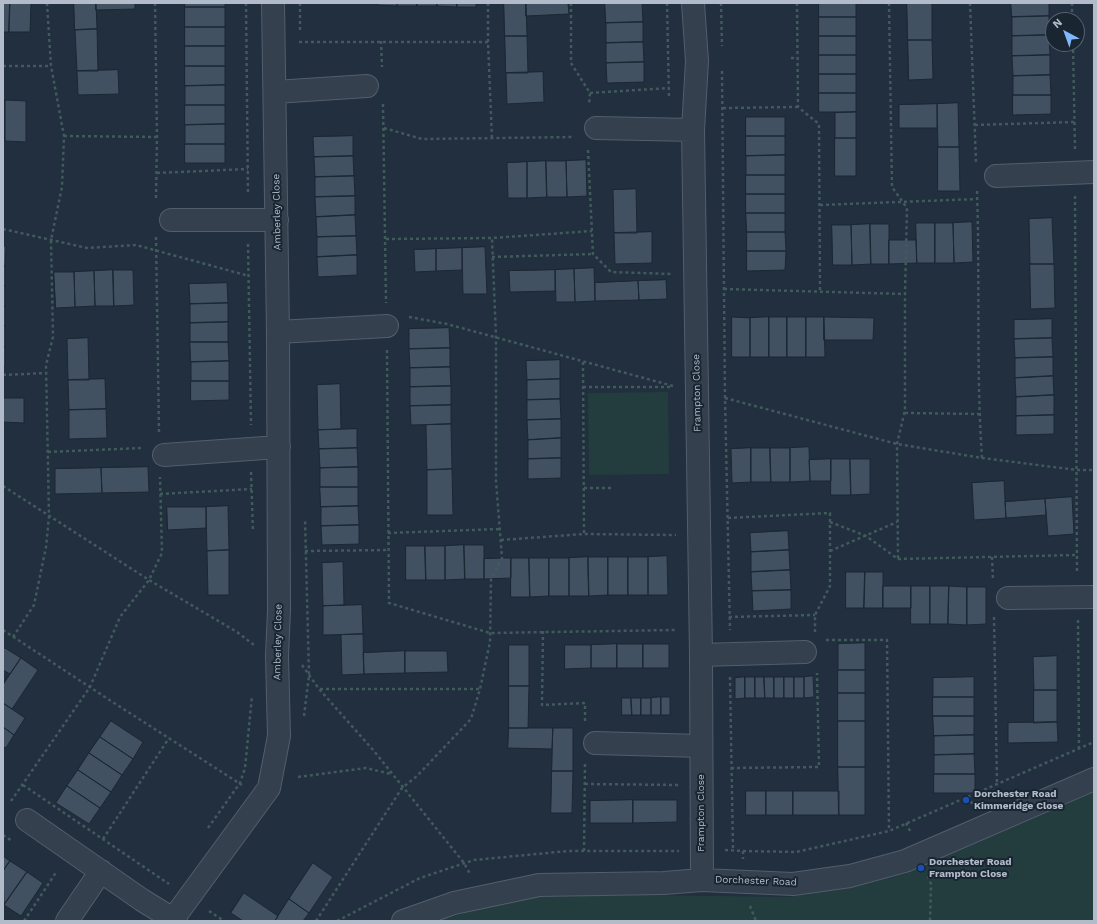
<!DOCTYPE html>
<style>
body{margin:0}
#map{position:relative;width:1097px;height:924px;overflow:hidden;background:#212f3e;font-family:"Work Sans",sans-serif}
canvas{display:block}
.frame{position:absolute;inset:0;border:4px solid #b1bbc9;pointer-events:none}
.north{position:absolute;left:1045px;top:12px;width:40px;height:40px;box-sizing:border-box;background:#1a2532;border:1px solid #56616e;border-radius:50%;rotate:319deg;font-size:11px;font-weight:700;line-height:16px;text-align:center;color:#b1bbc9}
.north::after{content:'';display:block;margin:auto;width:14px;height:18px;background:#80b7ff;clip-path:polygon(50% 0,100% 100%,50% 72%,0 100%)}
</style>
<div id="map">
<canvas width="1097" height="924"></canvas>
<div class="frame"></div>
<div class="north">N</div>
</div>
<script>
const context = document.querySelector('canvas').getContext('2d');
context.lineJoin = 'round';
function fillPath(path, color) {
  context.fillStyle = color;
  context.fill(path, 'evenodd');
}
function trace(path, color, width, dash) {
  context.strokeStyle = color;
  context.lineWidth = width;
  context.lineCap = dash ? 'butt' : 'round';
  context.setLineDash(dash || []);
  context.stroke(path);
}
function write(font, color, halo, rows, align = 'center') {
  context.font = font + ' "Work Sans",sans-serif';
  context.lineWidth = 4;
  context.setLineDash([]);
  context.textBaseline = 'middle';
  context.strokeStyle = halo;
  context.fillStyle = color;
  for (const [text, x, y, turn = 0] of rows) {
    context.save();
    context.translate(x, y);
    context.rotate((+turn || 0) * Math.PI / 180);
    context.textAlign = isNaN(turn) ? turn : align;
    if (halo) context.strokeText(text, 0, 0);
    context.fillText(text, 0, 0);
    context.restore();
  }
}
fillPath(new Path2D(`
 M668,392L669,474L589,475L588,393Z
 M1094,792V921H437L523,897L638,895L789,897L850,888L905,874Z`), '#233d3f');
const building = new Path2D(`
 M3,3H10L9,32H3Z
 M10,3H31L30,32H9Z
 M74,3H96L97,29L75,30Z
 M96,3H135V9L96,10Z
 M185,3H225V7H185Z
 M378,3H398L397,6L378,5Z
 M398,3H417V6H397Z
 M417,3H437V6H417Z
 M437,3H457V7L437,6Z
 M457,3H476V7H457Z
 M504,3H526L527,36H505Z
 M526,3H568L569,14L526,16Z
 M605,3H642L643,22L606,23Z
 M819,3H856V17H819Z
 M907,3H932V40H908Z
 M1011,3H1049V16L1012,17Z
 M185,7H225V27H185Z
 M1049,16V35L1012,36V17Z
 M819,17H856V36H819Z
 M643,22V42L606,43V23Z
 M185,27H225V46H185Z
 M97,29L98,71H77L75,30Z
 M1049,35L1050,55L1012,56V36Z
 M505,36H527L528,73H506Z
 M819,36H856V55H819Z
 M908,40H932L933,79L909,80Z
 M643,42L644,62L606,63V43Z
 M185,46H225V66H185Z
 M819,55H856V74H819Z
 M1050,55V75L1013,76L1012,56Z
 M644,62V82L607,83L606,63Z
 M185,66H225V85L185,86Z
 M118,70L119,94L78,95L77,71Z
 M543,72L544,102L507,104L506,73Z
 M819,74H856V93H819Z
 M1050,75L1051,95H1013V76Z
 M225,85V105H185V86Z
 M819,93H856V112H819Z
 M1013,95H1051V114L1013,115Z
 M3,100H5V141H3Z
 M5,100L26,101V142L5,141Z
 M958,103L959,147H938L937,104Z
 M937,104V128H899V105Z
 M185,105H225V124L185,125Z
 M856,112V138H835V113Z
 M746,117H785V136H746Z
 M225,124V144H185V125Z
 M353,136V156L314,157L313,137Z
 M746,136H785V155L746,156Z
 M835,138H856V176H835Z
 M185,144H225V163H185Z
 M938,147H959L960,191H938Z
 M785,155V175H746V156Z
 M353,156L354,176L315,177L314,157Z
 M586,160L587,196L567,197L566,161Z
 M546,161L547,197L527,198V162Z
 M546,161H566L567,197H547Z
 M527,162V198H508L507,163Z
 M746,175H785V194H746Z
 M354,176L355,196L315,197V177Z
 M636,189L637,233H614L613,190Z
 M746,194H785V213H746Z
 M355,196V215L316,217L315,197Z
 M746,213H785V232H747Z
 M355,215L356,236L317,237L316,217Z
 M1052,218L1054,264H1030L1029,219Z
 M972,222L973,262L954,263L953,223Z
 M916,223H935V263H917Z
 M935,223H953L954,263H935Z
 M870,224L871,264L852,265L851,225Z
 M870,224H889V264H871Z
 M832,225H851L852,265H833Z
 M652,232V263L615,264L614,233Z
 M747,232H785L786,251H747Z
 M356,236L357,255L317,257V237Z
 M889,240H916L917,263L889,264Z
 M3,246H6L5,266H3Z
 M485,247L487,294H463L462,248Z
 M462,248V270L436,271V249Z
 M436,249V271L415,272L414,250Z
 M747,251H786L785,270L747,271Z
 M357,255V275L318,277L317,257Z
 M1030,264H1054L1055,308L1031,309Z
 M3,266H5V286H3Z
 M594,268L595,301L575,302L574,269Z
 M574,269L575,302H556L555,270Z
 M113,270H133L134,305L114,306Z
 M113,270L114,306H95L94,271Z
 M555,270V291L510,292L509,271Z
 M94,271L95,306L75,307L74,272Z
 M54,272H74L75,307L56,308Z
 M666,280L667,299L639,300L638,281Z
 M638,281L639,300L595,301V283Z
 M227,283L228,303L190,304L189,284Z
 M3,286H5V306H3Z
 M228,303V322L190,323V304Z
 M3,306H5V326H3Z
 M732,317L750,318V357H732Z
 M769,317V357H750V318Z
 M769,317H787V357H769Z
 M787,317H806V357H787Z
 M806,317H824L825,357H806Z
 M824,317L874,318L873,340H824Z
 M1052,319V338L1014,339V320Z
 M228,322V342H190V323Z
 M3,326H5V347H3Z
 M449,328L450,348L409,349V329Z
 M88,338L89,380H68L67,339Z
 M1052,338L1053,357L1015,358L1014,339Z
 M190,342H228L229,361L191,362Z
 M3,347H5V366H3Z
 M450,348V367L410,368L409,349Z
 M1053,357V376L1015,378V358Z
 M560,360V379L527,380L526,361Z
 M229,361V381H191V362Z
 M450,367L451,386L410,387V368Z
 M1053,376L1054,395L1016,397L1015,378Z
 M105,379L106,409L69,410L68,380Z
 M560,379V399L527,400V380Z
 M191,381H229V400L191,401Z
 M340,384L341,429L318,430L317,385Z
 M451,386V405L410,406V387Z
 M1054,395V415L1016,416V397Z
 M3,398H24V423L3,422Z
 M560,399L561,419L527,420V400Z
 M451,405V424L411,425L410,406Z
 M106,409L107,438L69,439V410Z
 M1054,415V434L1016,435V416Z
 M561,419V438L528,440L527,420Z
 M451,424L452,469L427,470L426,425Z
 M357,429V448L319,449L318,430Z
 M561,438V458L528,459V440Z
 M809,447L810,481L790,482V448Z
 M357,448L358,467L320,468L319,449Z
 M751,448H770L771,482H751Z
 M751,448V482L732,483L731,449Z
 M770,448H790V482H771Z
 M561,458V478L528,479V459Z
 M831,459V481H810L809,460Z
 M831,459H850L851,495H831Z
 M850,459H870V494L851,495Z
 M148,467L149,492L102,493L101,468Z
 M358,467V487H320V468Z
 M101,468L102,493L55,494V469Z
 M452,469L453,515H427V470Z
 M1004,481L1006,518L974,520L972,483Z
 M320,487H358V506L321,507Z
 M1072,497L1074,534L1048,536L1045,499Z
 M1045,499L1046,515L1006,518L1005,502Z
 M228,506L229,550L207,551L206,507Z
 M358,506L359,525L321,526V507Z
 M167,507H206V528L168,530Z
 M359,525V544L322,545L321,526Z
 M788,531L789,550L751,552L750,533Z
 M464,545L465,579L445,580V546Z
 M464,545H484V579H465Z
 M406,546H425L426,580H406Z
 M425,546H445V580H426Z
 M229,550V595H208L207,551Z
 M789,550L790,570L751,572V552Z
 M667,556L668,595H648V557Z
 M588,557H608V595L589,596Z
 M588,557L589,596H569V558Z
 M608,557H628V595H608Z
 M628,557H648V595H628Z
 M502,558H511V578L484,579V559Z
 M511,558H529L530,597H511Z
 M529,558H549V596L530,597Z
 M549,558H569V596H549Z
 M343,562L344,605L323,606L322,563Z
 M790,570L791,590L752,591L751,572Z
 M846,572H865L864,608H846Z
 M865,572H883V608H864Z
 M883,586H911V608H883Z
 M911,586H930V624H911Z
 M930,586H949L948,624H930Z
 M949,586L967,587V625L948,624Z
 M967,587H986V624L967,625Z
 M791,590V609L753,611L752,591Z
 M362,605L363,634L323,635V606Z
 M363,634L364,674L342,675L341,635Z
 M865,643V670H838V644Z
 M617,644V668H591V645Z
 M617,644H643V668H617Z
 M643,644H669V668H643Z
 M509,645H529V686H509Z
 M565,645H591V668L565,669Z
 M5,648L21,658L10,674L3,670V650Z
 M405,651H447L448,672L405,673Z
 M405,651V673L364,674L363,653Z
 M1057,656V690H1034L1033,657Z
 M21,658L38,670L12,709L3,703V685Z
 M838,670H865V693H838Z
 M813,676L814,697L804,698V677Z
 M745,677V698L735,699V678Z
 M745,677H755V698H745Z
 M755,677H764L765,698H755Z
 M764,677H774V698H765Z
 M774,677H784V698H774Z
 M784,677H794V698H784Z
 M794,677H804V698H794Z
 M974,677V697H933V678Z
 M509,686H529L528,728H509Z
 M1034,690H1057V722L1034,723Z
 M838,693H865V721H838Z
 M661,697H670V715H661Z
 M661,697V715H651V698Z
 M933,697H974V716H933Z
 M622,698H631L632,715H622Z
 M631,698H641V715H632Z
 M641,698H651V715H641Z
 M3,703L25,718L14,735L3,727Z
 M933,716H974V735L934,736Z
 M111,721L143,742L133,759L100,737Z
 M838,721H865V767H838Z
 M1057,722L1058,742L1008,743V723Z
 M3,727L14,735L6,748L3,746Z
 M509,728H553L552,749L508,748Z
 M553,728H573V771H552Z
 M974,735V754L934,755V736Z
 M100,737L133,759L122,775L89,753Z
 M89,753L122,775L111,792L78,770Z
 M974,754L975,774H934V755Z
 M838,767H865V815H839Z
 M78,770L111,792L100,808L67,786Z
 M552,771H573L572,813H551Z
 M934,774H975V793H934Z
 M67,786L100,808L89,824L56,803Z
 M746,791H766V815H746Z
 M766,791H793V815H766Z
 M793,791H839V815H793Z
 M633,800V823H590V801Z
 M633,800H677V822L633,823Z
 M3,856L10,861L3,871Z
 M10,861L27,872L4,905L3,871Z
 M313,863L333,877L309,913L289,899Z
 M27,872L43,883L21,916L4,905Z
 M244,893L278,916L275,921H243L231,913Z
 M289,899L309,913L303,921H275Z`);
fillPath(building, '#425162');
trace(building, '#1c2734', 1);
const minor = new Path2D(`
 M693,3L697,61L693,130L701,655L702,880
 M275,92L367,86
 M596,128L693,130
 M996,176L1094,172
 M171,220H277
 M278,332L387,326
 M164,455L279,447
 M1008,598L1094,597
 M701,655L805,652
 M595,743L701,746
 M27,820L142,900L176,921
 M173,919L269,788L279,736L277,656L279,610L278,332L273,3
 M67,921L101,871
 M403,921L454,903L539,885L664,883L702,880L793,884L850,876L905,861L1094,779`);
trace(minor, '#535e6c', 24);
trace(new Path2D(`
 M155,3L157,137L156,200
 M246,3L248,195
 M488,3V42L492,139
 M571,3V63L590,93L589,105
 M667,3L669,98
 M721,3L722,46
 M797,3L798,107L819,124L820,292
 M889,3L892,187L907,208L905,294V410L897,444L898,559
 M970,3L976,162
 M1072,3V20
 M300,30V3
 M381,41L382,67
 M299,42H488
 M1073,44L1075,149
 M791,58H797
 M3,66H51
 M722,71L725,398L730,630
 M590,93L669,88
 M383,104L386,303
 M723,108L798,107
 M975,125L1074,122
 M384,128L422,139L574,137
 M64,136L157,137
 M588,150L593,254L611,272L672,274
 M157,173L248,169
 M977,191C980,280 976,370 982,458
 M1075,196L1077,573
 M820,205L977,199
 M3,229L87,248L136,245L249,276
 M156,237L159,432
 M386,239L492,238L592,231
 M248,244L251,425
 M492,257L593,254
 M724,289L905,294
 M409,317L447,324L673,386
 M387,350L389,603L490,633L676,630
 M583,362L584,534
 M3,375L46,373
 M583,387H671
 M725,398L897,444L982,458L1077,470H1094
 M905,413L979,414
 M48,452L141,448
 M251,472L253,531
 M3,486L149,580L237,632L254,645
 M584,488H611
 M160,494L252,489
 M728,518L830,513V586L815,615V632
 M830,522L866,536L898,559L1076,555
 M388,533L500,529
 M501,540L584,534L676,535
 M305,551L388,550
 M830,551L897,522
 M992,557L993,580
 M729,617L815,615
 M994,617L997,784
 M1078,620L1079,748
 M3,630L111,701L242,785
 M543,631L542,705L585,703V722
 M13,637L34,605L46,547L49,516L46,365L53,337L51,240L62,187L64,136L51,66L47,3
 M826,640H887L889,831
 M302,665L319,689L374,751L464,863L470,874
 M730,677L733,850
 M320,689H480
 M304,716L309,675L305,519
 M731,768L819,767L817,673
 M298,777L366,768L391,774
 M585,784L678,785
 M23,785L169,884
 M968,796L973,805
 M11,801L90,687L120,617L149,580L162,553L160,477
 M906,823L911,833
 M208,828L240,783L245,768L252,696
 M3,835L12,841
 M103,839L169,738
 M725,850L743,851V859
 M584,851L585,763
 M743,851L796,852L889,831L1094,742
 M928,876L931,884L930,921
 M750,906L756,921
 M209,911L224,921
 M24,921L57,871
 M316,921L402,788L417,776L471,719L480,689L490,642L491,579L502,558L496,481V337L492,238
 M337,921L420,878L474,860L568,851H679`), '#415a5c', 2.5, [3, 3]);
trace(minor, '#35404e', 22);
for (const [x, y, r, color] of [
 [966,800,4,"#1a4fb4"],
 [921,868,4,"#1a4fb4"]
]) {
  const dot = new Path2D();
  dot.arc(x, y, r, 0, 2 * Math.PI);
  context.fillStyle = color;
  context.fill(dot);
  trace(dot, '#1a2532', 1.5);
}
write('10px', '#b1bbc9', '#1a2532', [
 ["Amberley Close",277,212,-91],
 ["Frampton Close",697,393,-91],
 ["Amberley Close",278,642,-89],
 ["Frampton Close",701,813,-90],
 ["Dorchester Road",756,881,2]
]);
write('bold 10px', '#b1bbc9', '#1a2532', [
 ["Dorchester Road",974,794],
 ["Kimmeridge Close",974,806],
 ["Dorchester Road",929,862],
 ["Frampton Close",929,874]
], 'left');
</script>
